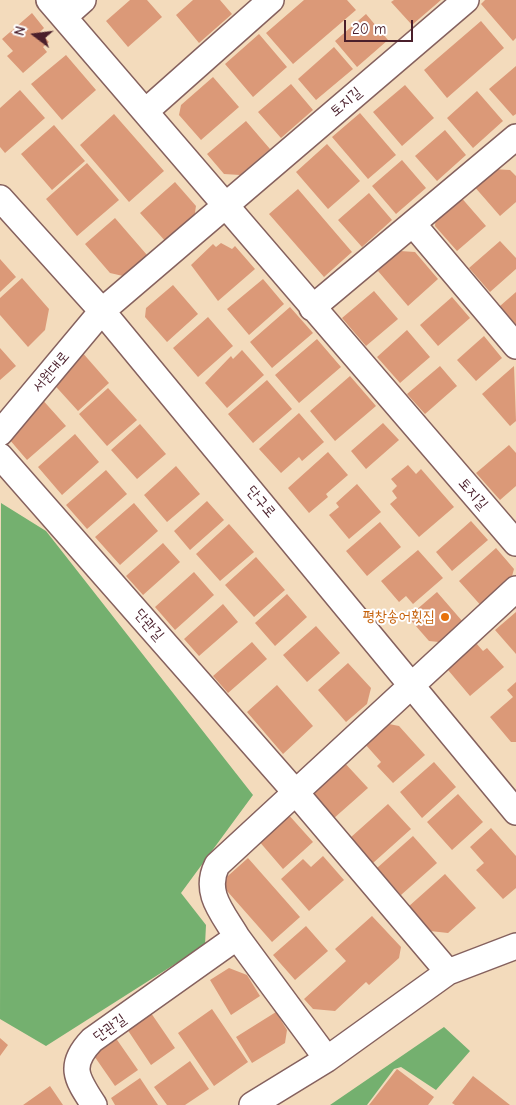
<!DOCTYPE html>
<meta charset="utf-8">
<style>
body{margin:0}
#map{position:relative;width:516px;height:1105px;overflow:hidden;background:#f3dbbc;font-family:"Comic Neue",sans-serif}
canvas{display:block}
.north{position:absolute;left:10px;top:10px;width:50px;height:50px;-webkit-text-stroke:4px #fff;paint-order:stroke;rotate:285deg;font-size:14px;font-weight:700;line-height:20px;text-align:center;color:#4a1f2b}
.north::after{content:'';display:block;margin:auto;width:18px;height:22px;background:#4a1f2b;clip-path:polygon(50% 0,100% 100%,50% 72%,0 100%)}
.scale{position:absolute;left:344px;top:20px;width:69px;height:22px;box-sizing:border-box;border:2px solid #4a1f2b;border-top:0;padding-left:6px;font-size:15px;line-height:18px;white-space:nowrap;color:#4a1f2b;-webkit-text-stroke:4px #fff;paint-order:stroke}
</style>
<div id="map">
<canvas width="516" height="1105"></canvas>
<div class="north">N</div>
<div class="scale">20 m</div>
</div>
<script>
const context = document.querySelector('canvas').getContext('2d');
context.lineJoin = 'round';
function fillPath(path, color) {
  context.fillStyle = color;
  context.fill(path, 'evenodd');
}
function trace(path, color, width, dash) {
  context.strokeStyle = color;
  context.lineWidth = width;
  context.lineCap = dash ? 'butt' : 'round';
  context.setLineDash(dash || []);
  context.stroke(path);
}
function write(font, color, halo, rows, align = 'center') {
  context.font = font + ' "Comic Neue","Poor Story",sans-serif';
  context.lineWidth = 4;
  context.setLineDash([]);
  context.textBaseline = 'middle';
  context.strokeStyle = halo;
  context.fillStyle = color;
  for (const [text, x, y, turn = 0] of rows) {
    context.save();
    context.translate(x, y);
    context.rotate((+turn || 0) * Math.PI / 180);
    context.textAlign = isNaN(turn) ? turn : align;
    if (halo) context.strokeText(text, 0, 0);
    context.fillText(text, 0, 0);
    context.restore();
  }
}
fillPath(new Path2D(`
 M1,503L46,531L253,795L181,893L206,925L205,945L46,1046L0,1019Z
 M444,1027L470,1051L436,1090L401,1067L394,1069L367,1105H330Z`), '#74b06f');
fillPath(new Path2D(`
 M130,0H147L162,17L128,47L106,21Z
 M193,0H220L232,14L199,43L176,15Z
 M304,0H347L356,10L293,64L266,33Z
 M394,0H441L412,25L391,2Z
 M485,0H516V38L513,41L481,4Z
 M32,13L44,28L40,32L49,42L43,47L47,52L23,73L7,56L13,51L2,39Z
 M366,14L388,40L357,67L335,41Z
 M481,21L504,48L447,98L424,70Z
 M259,34L287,67L253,97L225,64Z
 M334,47L353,69L316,100L298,79Z
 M66,55L96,90L62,120L31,84Z
 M516,66V114L513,116L489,89Z
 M213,77L239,107L201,140L179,115L181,105Z
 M291,84L313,110L281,138L258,112Z
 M405,85L434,118L402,146L373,112Z
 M20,90L45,118L5,153L0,147V108Z
 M477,91L503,121L473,148L447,118Z
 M360,113L396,155L368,179L332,137Z
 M114,114L164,171L129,202L80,145Z
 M246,121L270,149L240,175L224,174L207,154Z
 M54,125L85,161L52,190L21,154Z
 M445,130L466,155L437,181L415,156Z
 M327,144L360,181L328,209L296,172Z
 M402,160L426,188L396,214L372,186Z
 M87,163L119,200L77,236L46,199Z
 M492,169L510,170L516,176V202L500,216L473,185Z
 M175,182L196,206L194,219L167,243L140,213Z
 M298,189L352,252L324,277L269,214Z
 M369,193L392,220L362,247L338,220Z
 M459,195L486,226L457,251L435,226L436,215Z
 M115,218L147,255L123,276L110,273L85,244Z
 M500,241L516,258V269L490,292L469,268Z
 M221,243L232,249L235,246L255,269L218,301L191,265L213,244L216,247Z
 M400,251L415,252L438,279L408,306L378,271Z
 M0,259L16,277L0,292Z
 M22,278L49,309L45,330L28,347L0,315V298Z
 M263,279L284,304L249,335L227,309Z
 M173,285L198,314L167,342L145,317L146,308Z
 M374,291L398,319L366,346L342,318Z
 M516,292V325L500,306Z
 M452,297L470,318L438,346L420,325Z
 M290,307L313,333L272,368L250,342Z
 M208,317L233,346L198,377L173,348Z
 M407,330L430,357L400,383L377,357Z
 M484,336L502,358L476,381L457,360Z
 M317,339L341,367L299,403L275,375Z
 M0,348L16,366L0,380Z
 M242,350L264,375L227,408L205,383L231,356L233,359Z
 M81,351L109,383L78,411L49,379Z
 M440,366L457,386L425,414L407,394Z
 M514,366L516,421L510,426L482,394Z
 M350,376L376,406L335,441L310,411Z
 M267,380L292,409L253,443L228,414Z
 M108,388L137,420L107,446L79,414Z
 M40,397L66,426L27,460L9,439Z
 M299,413L324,442L302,461L299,457L281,473L259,449Z
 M383,423L399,440L366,469L351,451Z
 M140,424L166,454L137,479L111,450Z
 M75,434L99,462L62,495L38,467Z
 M509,445L516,453V486L500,500L476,473Z
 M328,452L348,475L326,494L328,497L309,513L288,488Z
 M408,465L416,474L421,469L454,507L419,537L390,504L397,498L392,491L397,486L391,479Z
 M176,466L200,494L167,522L144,495Z
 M106,470L127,494L87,529L66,505Z
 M357,484L381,512L349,539L329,515L339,507L336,503Z
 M207,501L224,520L190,550L174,531Z
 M134,503L158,531L120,565L95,537Z
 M471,521L488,540L452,571L436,552Z
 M380,522L401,547L367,576L346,551Z
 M229,524L254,552L220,581L196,554Z
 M163,543L180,562L143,595L126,576Z
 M496,548L514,569L509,587L484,609L459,581Z
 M418,550L443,578L413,604L406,596L399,602L381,581Z
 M256,557L285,590L254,617L225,585Z
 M194,572L214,595L175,630L155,607Z
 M437,592L463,622L439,642L429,641L408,617Z
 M287,594L307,617L275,646L255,623Z
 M223,604L238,622L199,656L184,639Z
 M516,612V654L495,630Z
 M316,626L340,653L307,682L283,655Z
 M469,635L483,651L487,648L504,667L470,696L448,670V654Z
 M252,642L267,659L228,693L213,676Z
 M348,663L371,688L367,704L346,722L318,690Z
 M516,682V742H511L490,717L513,697L507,690Z
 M277,685L313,726L283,754L247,712Z
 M389,724L399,726L425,755L393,783L377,766L381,762L365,744Z
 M342,760L368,788L333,819L309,790Z
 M434,762L456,787L422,818L400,792Z
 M458,794L483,822L452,850L427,822Z
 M388,804L411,829L373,863L350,838Z
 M287,813L313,842L283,869L258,840Z
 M491,828L516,856V888L503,899L476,870L484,863L470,847Z
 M413,836L437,863L401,895L377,868Z
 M323,856L344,880L309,911L281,879L303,859L311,867Z
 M248,858L300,917L272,942L220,883Z
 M445,874L476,908L448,933L430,931L408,907Z
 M372,916L401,947L399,958L369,985L366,982L335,1011L313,1009L304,999L346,961L335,949Z
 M306,926L328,951L295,980L273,955Z
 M229,968L247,975L260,996L231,1015L210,980Z
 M212,1009L248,1062L214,1086L178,1033Z
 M276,1012L287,1030L285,1043L252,1063L236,1037Z
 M151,1013L175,1048L151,1065L127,1029Z
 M113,1034L138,1070L115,1086L90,1050Z
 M0,1038L8,1045L0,1056Z
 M190,1061L209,1089L185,1105H167L154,1087Z
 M397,1069L434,1097L428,1105H369Z
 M473,1076L510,1105H455L452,1103Z
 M140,1078L158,1105H115L111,1098Z
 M50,1086L63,1105H23Z`), '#db9978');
const minor = new Path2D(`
 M49,0L516,543
 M64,17L83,0
 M146,111L271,0
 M0,198L102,311L516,812
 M413,224L516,346
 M312,308L516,137
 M0,433L102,311L466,0
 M0,456L297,794L448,972
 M237,937L327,1059
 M94,1105C77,1079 67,1066 92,1040L237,937C223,913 203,893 217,865L516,589
 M252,1105L327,1059L448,972L516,946`);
trace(minor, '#85615e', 28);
trace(minor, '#fff', 25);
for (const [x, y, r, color] of [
 [445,617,5,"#e8710a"]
]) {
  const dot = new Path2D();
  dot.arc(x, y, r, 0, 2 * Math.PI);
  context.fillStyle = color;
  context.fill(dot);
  trace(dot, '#fff', 2);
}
write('15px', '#4a1f2b', '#fff', [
 ["토지길",346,102,-40],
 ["서원대로",51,372,-50],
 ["토지길",473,494,49],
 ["단구로",261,502,50],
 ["단관길",149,625,49],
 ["단관길",110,1028,-36]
]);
write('15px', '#c56008', '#fff', [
 ["평창송어횟집",435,617]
], 'right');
</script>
